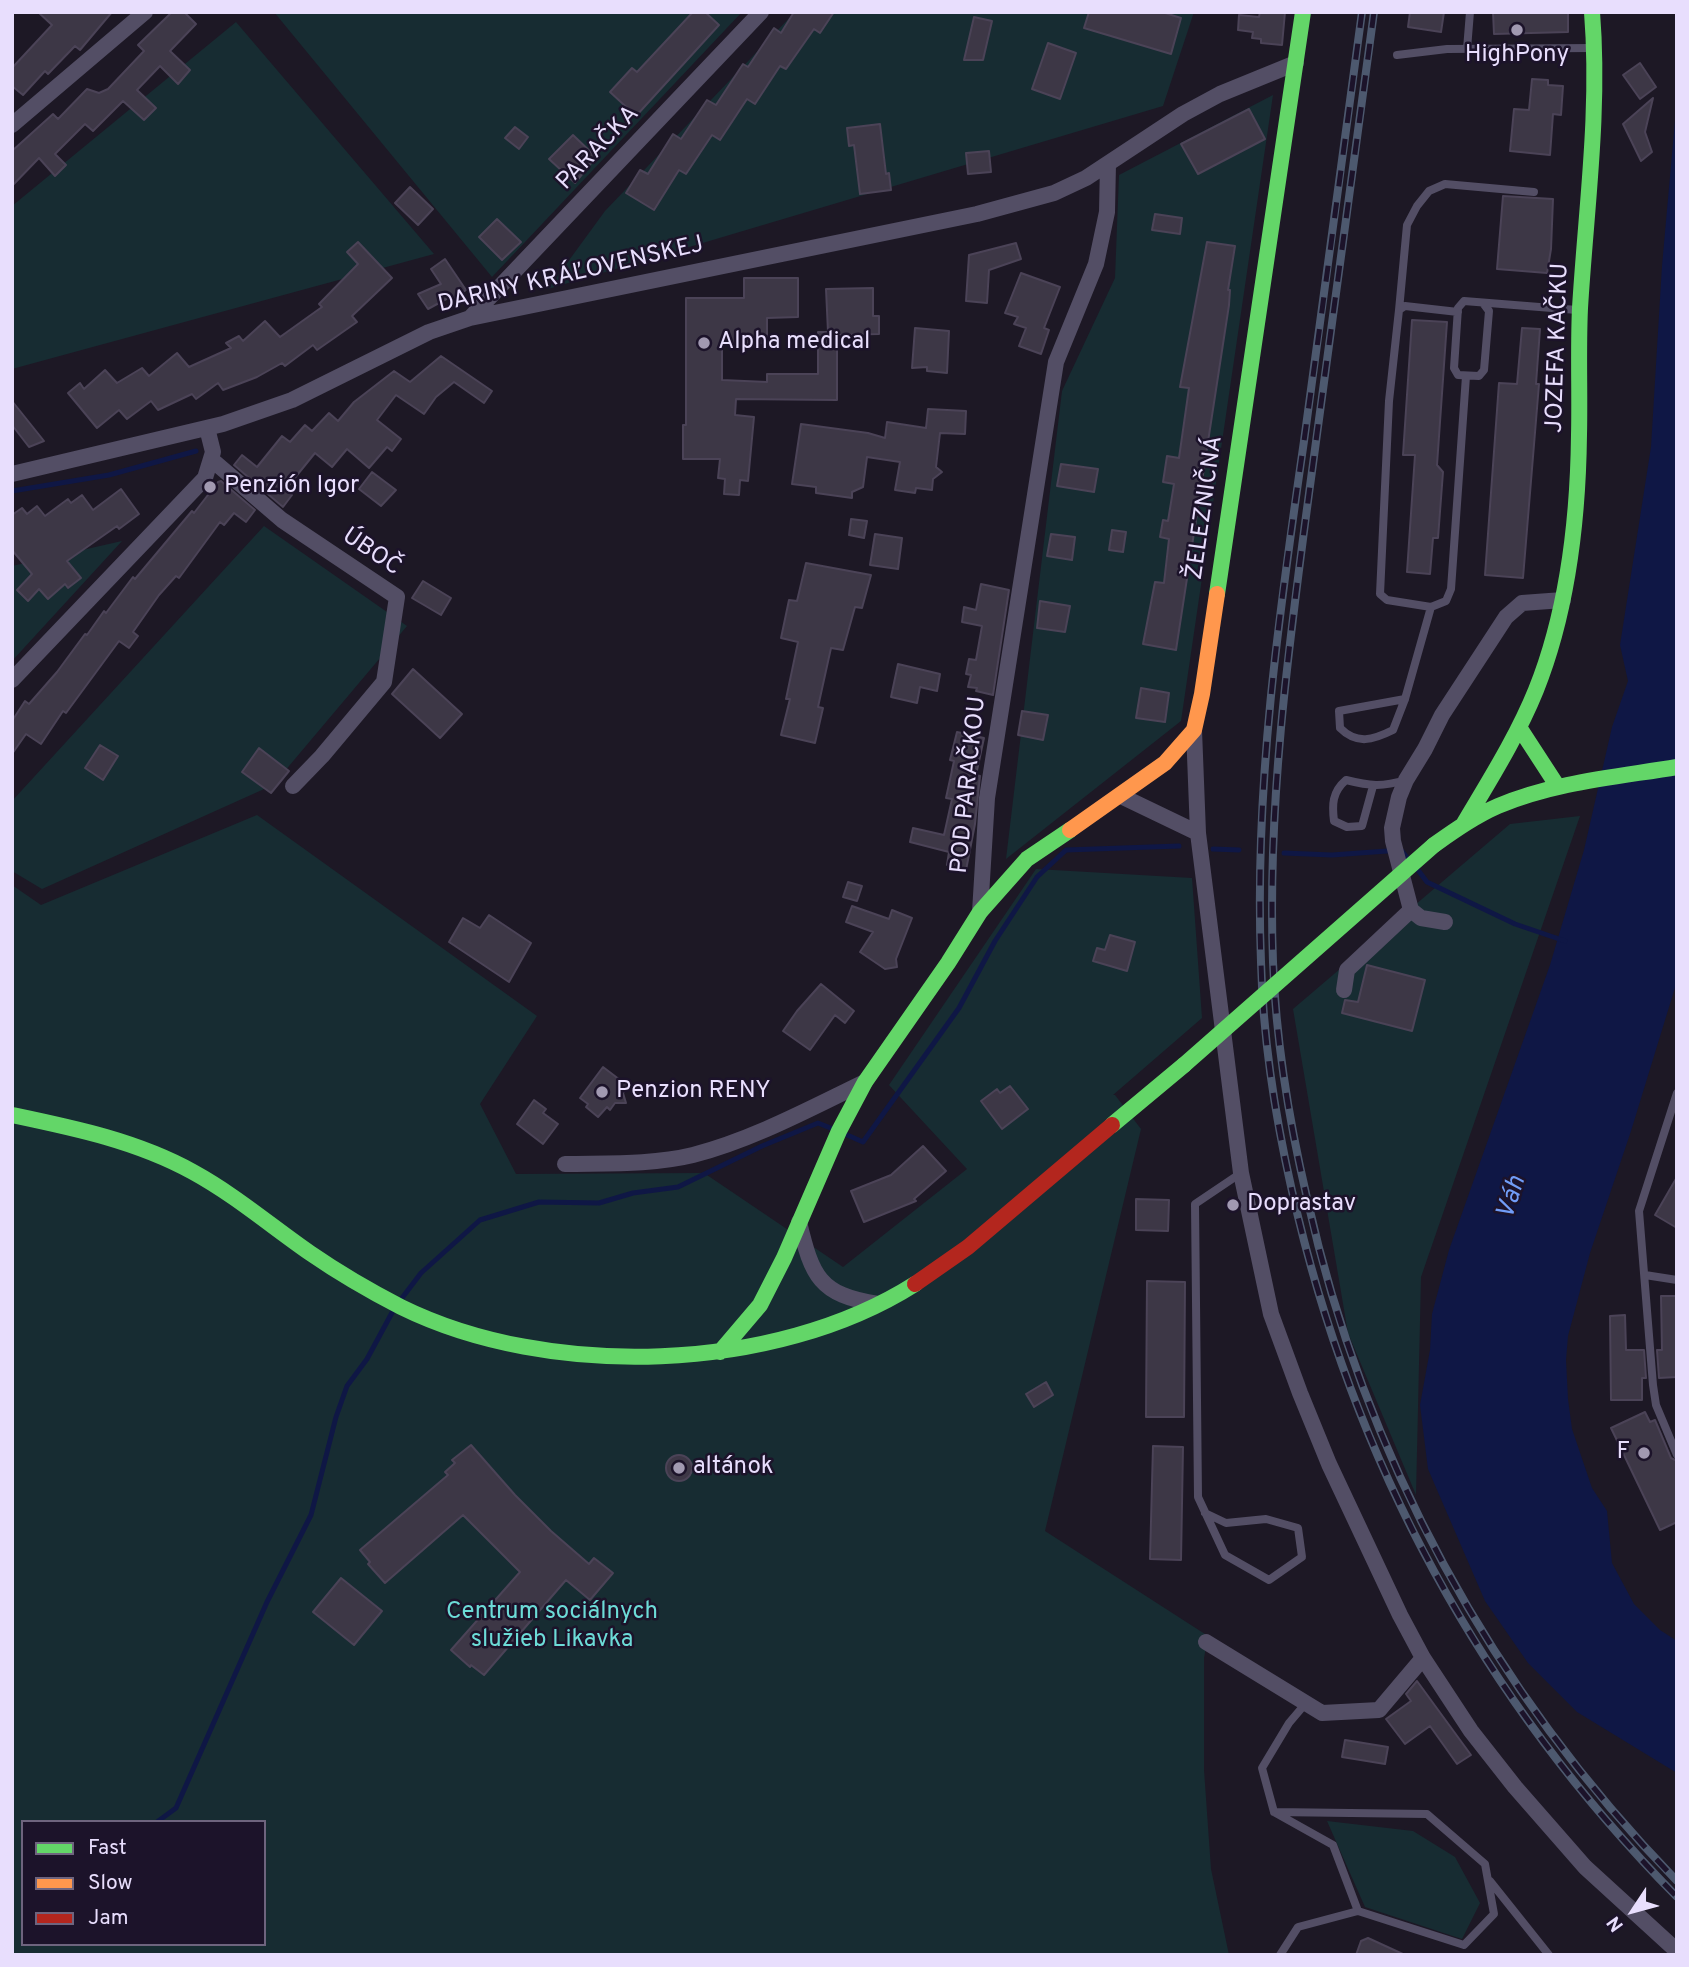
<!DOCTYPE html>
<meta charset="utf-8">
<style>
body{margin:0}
#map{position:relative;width:1689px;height:1967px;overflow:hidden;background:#1d1825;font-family:Overpass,sans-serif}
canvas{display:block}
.frame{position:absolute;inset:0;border:14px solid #e8defd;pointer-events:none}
.legend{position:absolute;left:21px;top:1820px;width:245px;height:126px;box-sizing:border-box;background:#1c132a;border:2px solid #6e647e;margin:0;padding:9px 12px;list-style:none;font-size:21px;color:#e8defd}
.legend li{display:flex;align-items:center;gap:14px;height:35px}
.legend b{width:35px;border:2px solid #6e647e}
.north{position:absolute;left:1598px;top:1876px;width:70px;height:70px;-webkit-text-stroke:5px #1c132a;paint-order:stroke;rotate:234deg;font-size:19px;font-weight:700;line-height:28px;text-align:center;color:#e8defd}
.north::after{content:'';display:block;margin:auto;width:24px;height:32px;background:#e8defd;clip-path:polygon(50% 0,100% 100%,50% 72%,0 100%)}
</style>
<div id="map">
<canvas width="1689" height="1967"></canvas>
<div class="frame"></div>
<ul class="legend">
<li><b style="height:9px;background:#63d668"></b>Fast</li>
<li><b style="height:9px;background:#ff974d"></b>Slow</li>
<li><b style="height:9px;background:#b3261e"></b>Jam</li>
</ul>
<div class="north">N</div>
</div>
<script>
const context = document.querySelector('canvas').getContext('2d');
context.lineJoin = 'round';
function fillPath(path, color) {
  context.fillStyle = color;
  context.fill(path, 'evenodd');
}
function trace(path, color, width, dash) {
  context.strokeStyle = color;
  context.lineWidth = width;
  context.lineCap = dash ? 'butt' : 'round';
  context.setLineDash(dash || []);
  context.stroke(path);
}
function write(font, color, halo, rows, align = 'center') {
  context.font = font + ' Overpass,sans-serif';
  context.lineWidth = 5;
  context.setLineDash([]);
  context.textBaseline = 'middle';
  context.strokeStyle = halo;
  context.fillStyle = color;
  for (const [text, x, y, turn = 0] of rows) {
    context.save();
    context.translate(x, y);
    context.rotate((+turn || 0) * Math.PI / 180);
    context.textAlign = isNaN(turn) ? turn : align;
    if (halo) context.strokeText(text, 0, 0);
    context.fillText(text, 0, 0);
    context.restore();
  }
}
fillPath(new Path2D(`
 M274,12H742L492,277Z
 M795,12H1194L1163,106L548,289L605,211Z
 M236,22L434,254L12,369V206Z
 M1273,95L1181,721L1006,859L1062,391L1115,278L1119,175Z
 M264,526L407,626L273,785L42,889L12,871V801Z
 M122,541L12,661V566Z
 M257,815L537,1016L480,1104L516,1174L704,1173L843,1267L967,1169L889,1085L1036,869L1192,878L1202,1018L1113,1095H1115L1141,1129L1045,1531L1208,1636L1204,1658V1770L1211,1869L1229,1955H12V885L41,905ZM23,1822H264V1944H23Z
 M1580,816L1421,1277L1416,1495L1348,1333L1293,1009L1510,824Z
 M1327,1821L1413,1831L1455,1857L1480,1903L1462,1939L1365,1907Z`), '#172c32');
fillPath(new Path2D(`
 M1677,98V981L1631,1131L1590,1253L1568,1336L1566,1360L1568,1399L1572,1429L1592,1488L1607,1511L1612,1563L1634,1604L1660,1630L1677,1641V1773L1577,1712L1528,1663L1485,1601L1428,1469L1420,1405L1430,1350L1432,1314L1449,1250L1550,965L1584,850L1612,727L1628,681L1620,645L1651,447L1662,266Z`), '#0f1745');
trace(new Path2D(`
 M12,491L109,475L196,451
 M1213,849L1239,850
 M1284,853L1332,855L1401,850L1409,860
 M1418,870L1427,882L1515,924L1565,941
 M845,1134L863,1142L959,1008L995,941L1037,877L1066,850L1179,846
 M402,1298L421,1273L480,1220L539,1202L599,1203L633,1193L678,1187L762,1146L818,1123L833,1129
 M157,1822L176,1808L267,1602L311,1515L336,1417L347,1386L367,1359L394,1309`), '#0f1745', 5);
const building = new Path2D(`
 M38,12H112L80,50L75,46L48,74L45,71L23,95L12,86V68L52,25Z
 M172,12H184L196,24L170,51L190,70L178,84L160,66L137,90L156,108L144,120L123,101L93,131L85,124L55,154L66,165L55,176L39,158L12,186V151L53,114L58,119L87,89L99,93L108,89L144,51L138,45Z
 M693,12H705L719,25L636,116L610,92L632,68L637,72Z
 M794,12H834L820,33L814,29L786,69L780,66L755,104L747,99L720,140L712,135L686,174L679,170L654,210L626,193L640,170L648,174L673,134L681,139L707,100L716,105L743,64L748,67L774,28L781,33Z
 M1089,12H1162L1181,18L1171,54L1084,28Z
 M1260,12H1285L1282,45L1261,43V39L1252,38L1253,32L1238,30L1239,15L1259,17Z
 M1410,12H1444L1441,32L1408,27Z
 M1493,12H1568V32L1494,34Z
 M974,17L992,21L983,60H964Z
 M1048,43L1076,53L1060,99L1032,89Z
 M1640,63L1656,87L1640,99L1623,75Z
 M1532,79L1548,80V85L1563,86L1561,115L1553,114L1550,155L1510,151L1514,109L1529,110Z
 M1653,98L1645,132L1652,152L1641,161L1623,124Z
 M1249,109L1265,139L1198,174L1181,144Z
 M880,124L886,174L889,173L891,190L860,194L854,145L849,146L847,128Z
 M515,127L528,137L519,149L505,138Z
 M573,135L596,157L575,183L549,159Z
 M989,151L991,172L968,174L966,153Z
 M410,187L433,209L418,225L395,203Z
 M1503,196L1553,199L1551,249L1547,273L1497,269Z
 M1155,214L1182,218L1180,234L1152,230Z
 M497,219L521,242L502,260L479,237Z
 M358,242L392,278L352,316L357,322L317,350L313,345L285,366L282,363L257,377L223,390L218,383L196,399L192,394L158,410L151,401L127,419L119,410L97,428L68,393L80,383L84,389L105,370L117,383L142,368L149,376L177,353L189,367L231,348L226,343L239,336L243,341L265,321L280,337L322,307L319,304L358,264L347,252Z
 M1207,242L1235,246L1228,290H1230L1229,305L1176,650L1143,644L1155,582L1164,583L1169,539L1160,537L1163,520L1168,521L1174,484L1163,482L1167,456L1179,458L1189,388L1180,387Z
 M1016,243L1021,259L989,270L987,303L966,301L969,255Z
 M445,259L466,290L452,300L450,297L428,309L418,294L441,284L431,269Z
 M1021,273L1060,287L1044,328L1049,330L1041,354L1019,346L1026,328L1014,324L1018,317L1005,313Z
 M744,278H798V317L767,318V343L722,344V380L767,382V374H818V332H828L826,289L873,288V316H879V334L837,335V400L736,399L735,415L754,417L748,481L740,480L739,495L724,494L725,479L718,478L720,459H683V425H686V298H744Z
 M1412,320L1447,322L1437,465L1443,472L1438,538H1433L1430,574L1407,572L1415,455H1403Z
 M915,328L949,331L947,373L927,371V367L912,368Z
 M1522,328L1540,329L1536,384H1539L1523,578L1485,575L1499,383L1517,384Z
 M441,356L492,391L484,403L454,382L436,397L424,414L396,395L377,420L401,439L392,451L387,447L369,468L347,449L332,467L315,453L285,490L292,495L283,507L234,465L242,455L257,467L282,436L290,442L305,425L312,431L329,413L338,421L354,402L394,371L410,382Z
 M12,401L44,441L29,447L12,425Z
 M928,409L966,411L965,434L940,433L936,467L942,472L933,479L932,490L916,488L915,493L895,490L900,462L867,457L863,487L852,492V498L816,493V487L792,484L801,424L868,433L885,438L887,422L926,428Z
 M1061,464L1098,469L1094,492L1057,486Z
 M372,472L396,490L381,506L359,489Z
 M221,481L255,510L246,522L234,513L224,525L220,522L179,578L176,576L159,595L133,632L138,636L129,648L119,641L66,713L63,711L41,744L26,734L12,754V721L25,701L29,704L57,672L85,634L87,635L104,611L106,613L133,577L135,579L192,511L194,513L218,482Z
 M121,489L139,514L119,529L117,526L67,561L81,578L68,588L65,584L48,599L39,589L28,601L17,590L32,574L12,550V515L22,508L27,514L37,506L45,516L68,499L71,503L82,495L93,510Z
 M851,519L867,521L864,538L849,535Z
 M1112,530L1126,532L1123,552L1109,550Z
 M875,534L902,538L898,569L870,565Z
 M1051,534L1075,537L1072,560L1047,556Z
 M806,563L871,575L862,608L855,607L843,650L831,648L818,707L823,708L815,743L781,735L790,699H786L798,642L781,638L789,600L797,601Z
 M423,581L451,598L441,615L412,598Z
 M981,584L1009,590L993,695L976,691L977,688L968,687L971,675L966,674L969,659L976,660L982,626L962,622L964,607L976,610Z
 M1040,601L1070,606L1065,632L1037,628Z
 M898,664L940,674L937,691L920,687L917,703L891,697Z
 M413,669L462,714L440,738L392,694Z
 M1141,688L1169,693L1165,722L1136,718Z
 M1022,711L1048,715L1043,740L1018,735Z
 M957,732L984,738L976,775L980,776L975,824L966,870L947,865L949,852L910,842L913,828L944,835L952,799L946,798L954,761L950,760Z
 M100,745L118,756L103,780L85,768Z
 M259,748L289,771L271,793L242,772Z
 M848,882L862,886L857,901L843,897Z
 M852,906L889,919L892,910L912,918L896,959L897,967L885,969L860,952L873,932L846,922Z
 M489,915L531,943L509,982L449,942L463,918L480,928Z
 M1110,935L1135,942L1127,971L1093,961L1097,948L1105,950Z
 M1367,965L1425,980L1412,1031L1342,1013L1345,1000L1358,1002Z
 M821,984L854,1011L845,1023L835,1015L810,1050L783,1031L797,1011Z
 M603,1067L628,1086L623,1093L626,1103H615L610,1110L607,1107L598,1117L586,1107L588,1104L580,1098Z
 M1010,1086L1028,1109L1002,1129L981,1101L997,1089L1000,1093Z
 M534,1100L546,1109L543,1113L558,1124L543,1144L517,1124Z
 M923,1146L946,1171L914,1199L916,1201L864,1222L851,1191L891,1175Z
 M1677,1177V1228L1655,1215Z
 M1136,1199L1169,1200L1168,1231L1136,1230Z
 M1147,1281L1185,1282L1184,1417H1146Z
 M1661,1296H1677V1377L1659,1378L1657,1350H1662Z
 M1625,1315L1626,1350H1644L1646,1378H1642V1400H1611L1610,1316Z
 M1046,1382L1053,1395L1034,1407L1026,1394Z
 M1645,1412L1650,1422L1655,1420L1671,1458L1677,1461V1522L1660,1530L1611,1428Z
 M471,1445L515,1495L551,1531L589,1564L594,1558L613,1573L590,1600L566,1580L484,1675L471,1665L470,1667L451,1650L520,1572L463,1515L385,1583L368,1564L370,1562L360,1550L448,1475L445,1472L455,1463L452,1460Z
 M1153,1446L1183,1447L1181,1560L1150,1559Z
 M666 1468a13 13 0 1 1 26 0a13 13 0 1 1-26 0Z
 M341,1578L382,1611L354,1645L313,1612Z
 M1417,1681L1471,1755L1457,1764L1430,1726L1405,1744L1386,1719L1411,1701L1406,1694Z
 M1345,1740L1388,1747L1385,1764L1342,1757Z
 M1368,1938L1405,1955H1356L1361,1941Z`);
fillPath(building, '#3d3746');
trace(building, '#4b4357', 2);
trace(new Path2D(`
 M1467,49L1470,12
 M1397,55L1447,49L1593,48
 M1483,303L1489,311L1484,370L1479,376L1458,375L1454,368L1458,308L1464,301L1577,310
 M1399,310L1407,225L1417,206L1429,191L1445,184L1534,192
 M1458,312L1405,306L1399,310L1389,401L1380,594L1387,600L1431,607L1446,601L1451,589L1466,376
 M1405,699L1339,711L1340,728C1357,745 1373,740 1393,730L1405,699L1431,607
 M1373,786L1362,826L1347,827L1334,821C1332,805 1332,792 1346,780C1370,786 1382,787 1406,780
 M1677,1093L1639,1211L1653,1385L1656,1405L1677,1455
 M1645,1275L1677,1280
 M1205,1513L1226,1523L1266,1519L1298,1528L1302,1557L1269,1580L1225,1555L1198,1497L1195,1204L1241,1173
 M1274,1812L1427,1814L1485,1864L1494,1914L1464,1945L1358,1911L1333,1845L1274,1812L1262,1768L1289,1723L1306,1703
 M1490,1881L1549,1955
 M1280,1955L1298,1927L1358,1911`), '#534e65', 8);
trace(new Path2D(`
 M12,125L145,12
 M470,318L761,12
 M211,459L282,520L397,597L384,682L322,756L293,786
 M12,474L223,424L292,400L429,332L470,318L977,214L1054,193L1086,178L1183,114L1220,94L1296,63
 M12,680L205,478L213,452L207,428
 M1194,730L1198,833L1241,1173L1271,1314L1300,1393L1329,1464L1400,1615L1423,1658L1471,1731L1515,1787L1585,1867L1677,1951
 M1121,796L1198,833
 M980,912L987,798L1056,362L1096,264L1107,212L1108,164
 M1445,922L1421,918L1411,910L1393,841L1392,828L1399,797L1406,780L1425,749L1442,715L1506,617L1522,603L1563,600
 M1344,990L1347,970L1411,910
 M565,1164C606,1163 652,1165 693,1155C754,1139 809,1109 865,1082
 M799,1222C812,1276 819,1295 878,1304
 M1206,1642L1322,1713L1379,1710L1423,1658`), '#534e65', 16);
trace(new Path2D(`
 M1217,594L1303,12
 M1519,727L1558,787
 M1463,825C1489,781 1517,737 1536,690C1568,610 1578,521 1579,435C1580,393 1578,350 1580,308C1586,209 1600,112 1592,12
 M1434,845C1454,831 1475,816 1498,806C1555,782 1617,777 1677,767
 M12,1115C74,1128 137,1141 193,1172C235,1195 271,1226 310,1253C339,1273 370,1291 401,1307C549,1380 775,1373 915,1284
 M1112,1125L1184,1065
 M720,1352L760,1305L784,1258L839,1131L865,1082L948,963L980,912L1027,859L1070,830`), '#63d668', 16);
trace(new Path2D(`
 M1070,830L1165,763L1194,730L1202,694L1217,594`), '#ff974d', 16);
trace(new Path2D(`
 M915,1284L968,1247L1112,1125`), '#b3261e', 16);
const rail = new Path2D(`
 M1362,12C1343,155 1324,298 1304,441C1279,614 1254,787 1261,962C1263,1039 1275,1116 1292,1191C1353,1462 1482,1699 1677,1897
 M1374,12C1353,170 1331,328 1310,486C1289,644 1267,803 1273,962C1276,1042 1289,1121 1307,1198C1364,1456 1492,1691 1677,1881`);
trace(rail, '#4d596f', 8);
trace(rail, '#1c132a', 5, [16]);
trace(new Path2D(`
 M1184,1065L1434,845`), '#63d668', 16);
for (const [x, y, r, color] of [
 [1517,30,7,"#a199b1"],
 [704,343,7,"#a199b1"],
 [210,487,7,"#a199b1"],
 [602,1092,7,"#a199b1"],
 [1233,1205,7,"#a199b1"],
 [1644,1453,7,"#a199b1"],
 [679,1468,7,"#a199b1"]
]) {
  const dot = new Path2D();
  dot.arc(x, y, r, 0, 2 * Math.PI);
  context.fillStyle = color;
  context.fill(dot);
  trace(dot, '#1c132a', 2.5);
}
write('24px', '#e8defd', '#1c132a', [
 ["HighPony",1517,56,"center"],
 ["Alpha medical",718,343],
 ["Penzión Igor",224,487],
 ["Penzion RENY",616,1092],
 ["Doprastav",1247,1205],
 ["F",1630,1453,"right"],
 ["altánok",693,1468]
], 'left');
write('24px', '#e8defd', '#1c132a', [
 ["PARAČKA",599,149,-46],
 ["DARINY KRÁĽOVENSKEJ",571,276,-13],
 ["JOZEFA KAČKU",1559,348,-88],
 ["ŽELEZNIČNÁ",1206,508,-82],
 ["ÚBOČ",371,553,34],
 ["POD PARAČKOU",970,785,-84]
]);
write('24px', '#6cdbd7', '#1c132a', [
 ["Centrum sociálnych",552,1613],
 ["služieb Likavka",552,1641]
]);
write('italic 26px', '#719df8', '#1c132a', [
 ["Váh",1513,1198,-72]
]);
</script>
